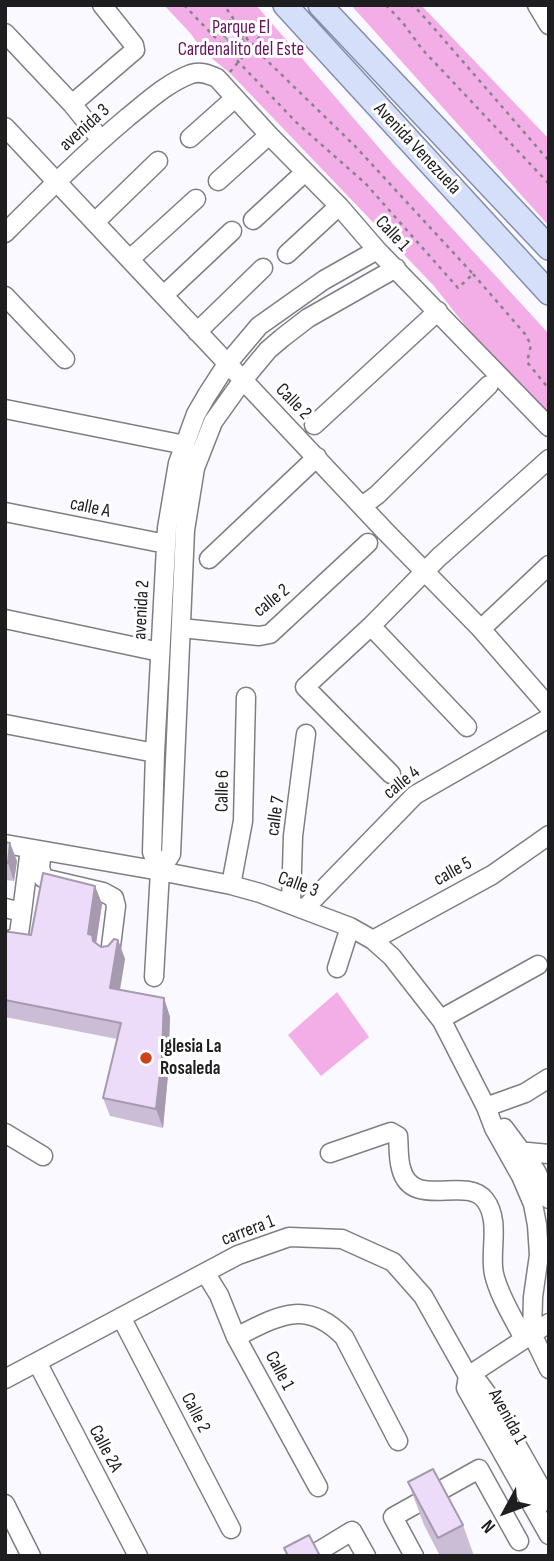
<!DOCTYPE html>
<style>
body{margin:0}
#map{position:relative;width:554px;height:1561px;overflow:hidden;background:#f9f9ff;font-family:"Sofia Sans Condensed",sans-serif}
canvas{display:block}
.frame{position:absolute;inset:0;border:7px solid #1e1e21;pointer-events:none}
.north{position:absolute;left:470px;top:1477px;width:70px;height:70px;-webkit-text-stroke:5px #fff;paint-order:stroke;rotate:229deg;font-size:19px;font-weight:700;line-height:28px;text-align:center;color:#1e1e21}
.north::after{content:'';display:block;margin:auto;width:24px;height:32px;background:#1e1e21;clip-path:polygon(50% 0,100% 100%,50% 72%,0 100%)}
</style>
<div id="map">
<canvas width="554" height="1561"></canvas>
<div class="frame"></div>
<div class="north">N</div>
</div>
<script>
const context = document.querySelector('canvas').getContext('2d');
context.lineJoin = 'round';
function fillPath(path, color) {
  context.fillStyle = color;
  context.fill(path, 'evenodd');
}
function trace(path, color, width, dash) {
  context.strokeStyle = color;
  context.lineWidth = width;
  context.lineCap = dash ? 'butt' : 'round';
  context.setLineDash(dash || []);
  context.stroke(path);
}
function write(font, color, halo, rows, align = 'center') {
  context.font = font + ' "Sofia Sans Condensed",sans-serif';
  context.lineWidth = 6;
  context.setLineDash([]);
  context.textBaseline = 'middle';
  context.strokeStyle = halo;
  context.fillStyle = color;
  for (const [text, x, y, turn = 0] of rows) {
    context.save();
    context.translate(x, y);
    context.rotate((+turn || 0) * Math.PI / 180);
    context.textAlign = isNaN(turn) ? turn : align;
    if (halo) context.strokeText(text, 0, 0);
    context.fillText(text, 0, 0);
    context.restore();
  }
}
fillPath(new Path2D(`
 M164,5H256L393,164L549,334V419L479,343L434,286L231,74L203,51L191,34Z
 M351,5H421L549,139V226Z
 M337,992L369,1037L321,1076L288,1035Z`), '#f3ade7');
const minor = new Path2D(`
 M537,5L549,25
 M5,33L72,104L101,140
 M72,104L135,50L134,45L102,5
 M5,127L385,531L481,629L549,707
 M190,138L235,98
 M218,181L269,135
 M253,220L305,172
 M95,222L158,161
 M5,233C45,193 85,153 128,117C148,101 167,83 191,74C200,71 208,74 217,78L269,135L339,206L377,250L549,427
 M287,254L339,206
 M130,259L196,199
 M164,295L232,231
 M5,296L65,359
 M197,332L263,268
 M5,409L185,445
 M314,425L438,311
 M362,506L377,495L489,385
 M5,512L166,544
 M209,559L317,457
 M5,619L160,652
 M371,626L467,727
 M181,628L259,636L270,634L368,543
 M481,629L549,565
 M5,724L155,753
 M391,774L305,687L371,626L438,558L549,459
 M5,844L160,871L231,885L260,893L350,927L373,940L392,957L442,1021L486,1107L494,1128L521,1176L533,1204L537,1225L539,1255L533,1297L532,1334L549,1369
 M42,851L40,867L43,878L103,892L114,898L116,906L110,954
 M160,871L152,852L155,753L167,528L178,463L196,414L207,395L227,364L259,326L324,280L377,250
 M231,885L243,821L246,697
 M291,903L293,836L306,734
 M5,908L22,912L30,849
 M304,909L415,795L549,718
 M5,940H12L19,934L22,912
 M373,940L492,875L549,835
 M337,968L350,927
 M154,977L160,871L171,854L185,530L195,468L213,422L243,380L268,350L282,338L308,318L396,268
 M441,1019L538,965
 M486,1107L525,1093L549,1078
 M504,1128L536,1171L549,1199
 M5,1133L43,1156
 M517,1151L549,1154
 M330,1153L391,1132L398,1136C399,1146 398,1158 401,1168C411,1211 466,1175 485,1200C501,1221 489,1252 494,1274C499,1296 514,1319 524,1339
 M206,1274L219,1295L236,1337L318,1487
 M121,1317L231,1529
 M236,1337C278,1316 306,1298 344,1337L398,1441
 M37,1362L138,1556
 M468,1376L466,1388L549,1535
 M468,1376L479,1383L490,1398L549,1502
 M468,1376L549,1323
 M5,1379L238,1255L289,1237L342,1239L393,1262L423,1296L468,1376
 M5,1504L31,1556
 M311,1556L352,1531L366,1556
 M414,1556L393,1517L479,1469L519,1541`);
const major = new Path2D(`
 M285,5L549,293
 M320,5L549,248`);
trace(minor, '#7f7e84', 21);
trace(major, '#838eab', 26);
trace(new Path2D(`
 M184,5L297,123L366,184L458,288L473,274L355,146L252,46L224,5
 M386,5L403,23L422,49L549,184
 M410,5L416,8L433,27L549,161
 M230,72L261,35
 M473,274L525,334L531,345L527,362L549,389`), '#848488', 2.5, [3.5, 5]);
trace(minor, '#fff', 18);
trace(major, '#d6dffa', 23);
fillPath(new Path2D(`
 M220,31L247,46L238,56L224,40Z
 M5,842L10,843L17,861L14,881L5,880Z
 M95,886L102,904L96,943L101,947L108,946L118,940L125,959L120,990L164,998L170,1017L168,1075L163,1128L110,1116L103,1098L117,1039L5,1017V932L31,935Z
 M408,1482L463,1525L474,1556H440L424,1525Z`), '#ccbdd6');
fillPath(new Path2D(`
 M243,36L247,46L238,56L234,47Z
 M10,843L17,861L14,881L8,863Z
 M95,886L102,904L96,944L88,934Z
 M118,940L125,959L117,1006L110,988Z
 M164,998L170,1017L168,1075L163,1128L156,1109Z`), '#a69aae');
const building = new Path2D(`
 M230,20L243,36L234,47L220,31Z
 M5,842L10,843L8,863H5Z
 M43,873L95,886L88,934L92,935L93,941L101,947L108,946L114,939L118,940L110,988L164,998L162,1056L156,1109L103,1098L121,1023L5,1000V932H10L31,935Z
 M433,1469L463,1525L438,1538L408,1482Z
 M309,1535L320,1556H288L284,1548Z`);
fillPath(building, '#eddcf9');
trace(building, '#a69aae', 2);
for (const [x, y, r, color] of [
 [146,1058,7,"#cb431a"]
]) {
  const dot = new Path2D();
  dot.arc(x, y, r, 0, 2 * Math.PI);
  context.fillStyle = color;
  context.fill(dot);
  trace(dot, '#fff', 2.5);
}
write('19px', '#65155d', '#fff', [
 ["Parque El",241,28],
 ["Cardenalito del Este",241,50]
]);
write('19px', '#1e1e21', '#fff', [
 ["avenida 3",85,128,-42],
 ["Avenida Venezuela",417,149,47],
 ["Calle 1",392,234,47],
 ["Calle 2",293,402,46],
 ["calle A",90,508,12],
 ["calle 2",272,601,-39],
 ["avenida 2",142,610,-87],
 ["calle 4",402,783,-39],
 ["Calle 6",223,791,-89],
 ["calle 7",276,816,-82],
 ["calle 5",453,872,-29],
 ["Calle 3",298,885,20],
 ["carrera 1",248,1231,-21],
 ["Calle 1",279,1371,62],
 ["Calle 2",195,1413,63],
 ["Avenida 1",507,1417,61],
 ["Calle 2A",105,1449,62]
]);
write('bold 19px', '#1e1e21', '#fff', [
 ["Iglesia La",160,1047],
 ["Rosaleda",160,1069]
], 'left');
</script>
